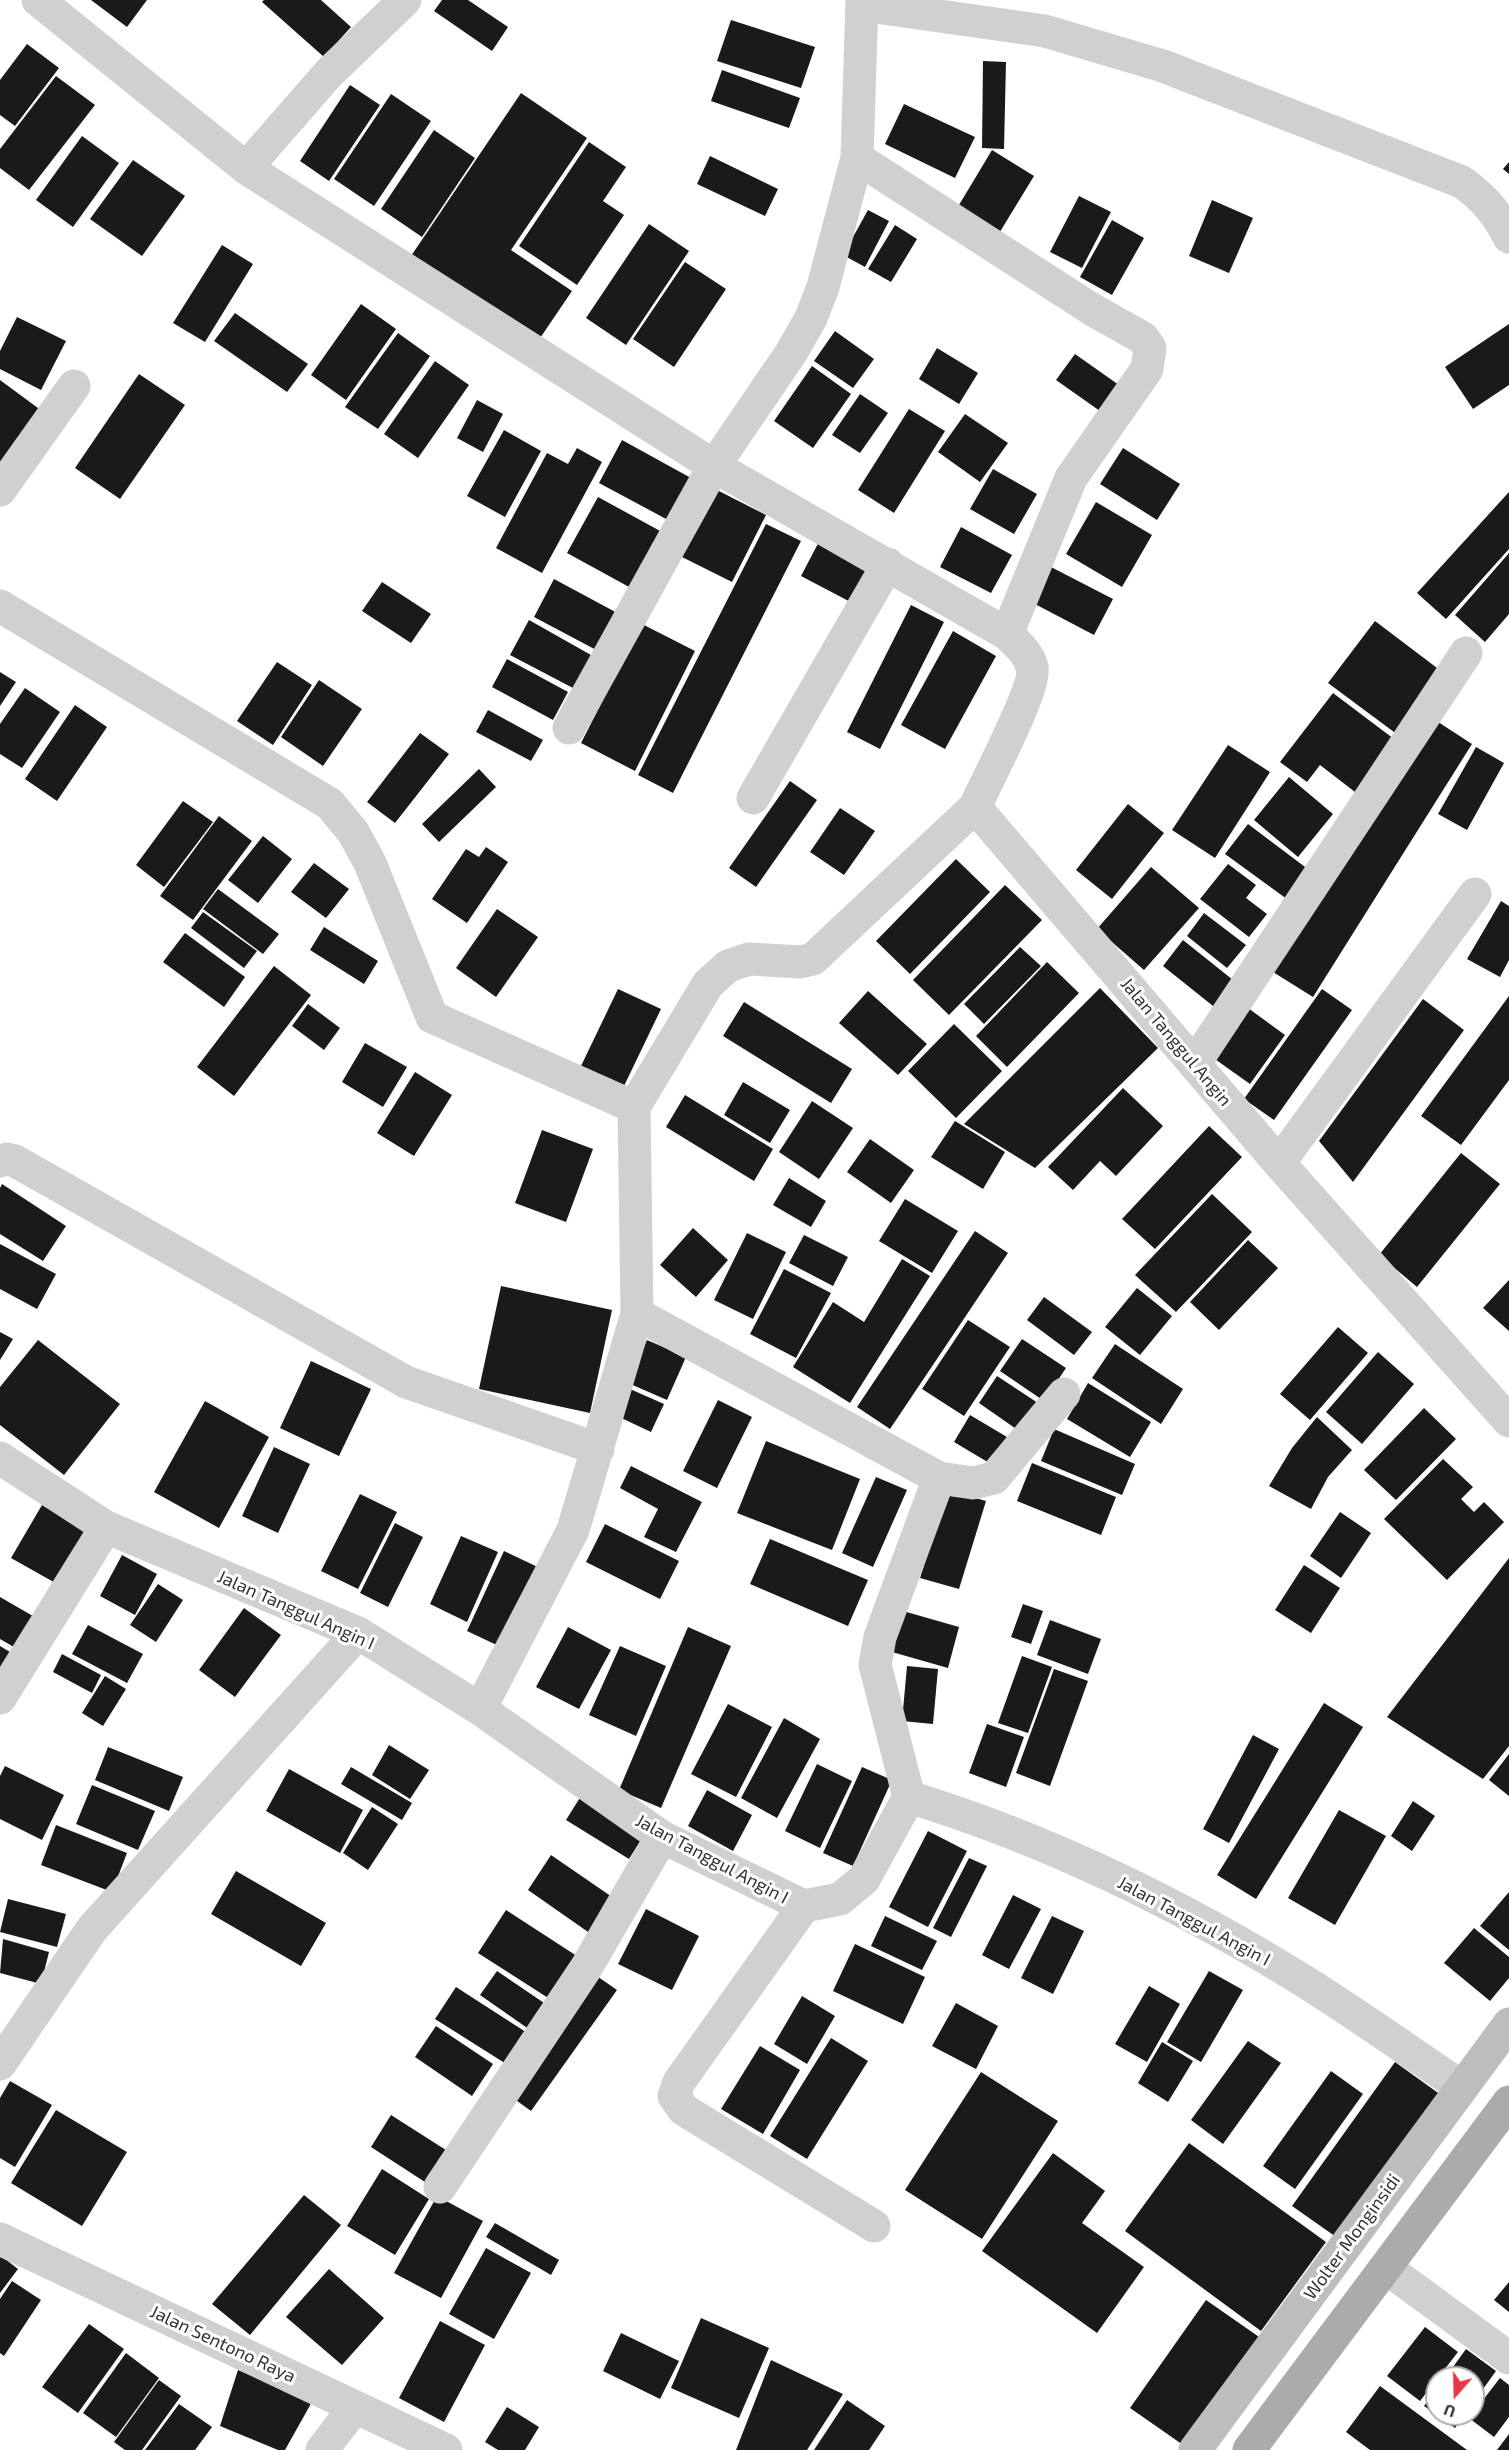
<!DOCTYPE html>
<style>
body{margin:0}
#map{position:relative;width:1509px;height:2450px;overflow:hidden;background:#fff;font-family:"Exo 2",sans-serif}
canvas{display:block}
.north{position:absolute;left:1425px;top:2366px;width:60px;height:60px;box-sizing:border-box;background:#fff;border:2px solid #adadad;border-radius:50%;rotate:200deg;font-size:16px;font-weight:700;line-height:24px;text-align:center;color:#333}
.north::after{content:'';display:block;margin:auto;width:21px;height:27px;background:#e63946;clip-path:polygon(50% 0,100% 100%,50% 72%,0 100%)}
</style>
<div id="map">
<canvas width="1509" height="2450"></canvas>
<div class="north">U</div>
</div>
<script>
const context = document.querySelector('canvas').getContext('2d');
context.lineJoin = 'round';
function fillPath(path, color) {
  context.fillStyle = color;
  context.fill(path, 'evenodd');
}
function trace(path, color, width, dash) {
  context.strokeStyle = color;
  context.lineWidth = width;
  context.lineCap = dash ? 'butt' : 'round';
  context.setLineDash(dash || []);
  context.stroke(path);
}
function write(font, color, halo, rows, align = 'center') {
  context.font = font + ' "Exo 2",sans-serif';
  context.lineWidth = 6;
  context.setLineDash([]);
  context.textBaseline = 'middle';
  context.strokeStyle = halo;
  context.fillStyle = color;
  for (const [text, x, y, turn = 0] of rows) {
    context.save();
    context.translate(x, y);
    context.rotate((+turn || 0) * Math.PI / 180);
    context.textAlign = isNaN(turn) ? turn : align;
    if (halo) context.strokeText(text, 0, 0);
    context.fillText(text, 0, 0);
    context.restore();
  }
}
fillPath(new Path2D(`
 M91,0H147L127,27Z
 M264,0H321L351,27L324,57L262,2Z
 M442,0H468L508,27L492,51L434,11Z
 M731,20L815,47L801,88L717,61Z
 M27,44L59,68L15,126L0,115V80Z
 M983,61L1006,62L1004,149L982,148Z
 M722,70L800,98L789,128L711,101Z
 M56,76L95,105L29,190L0,168V149Z
 M350,85L380,105L329,181L300,161Z
 M521,93L587,138L511,250L572,291L536,344L409,259Z
 M391,94L431,121L374,206L334,179Z
 M904,104L975,137L955,178L885,144Z
 M434,130L475,158L422,237L381,209Z
 M82,136L119,163L73,227L36,200Z
 M589,142L626,167L603,201L624,215L577,285L519,246Z
 M992,150L1034,176L995,240L953,215Z
 M710,156L778,189L765,216L697,184Z
 M133,160L185,196L142,256L90,219Z
 M1509,162V174L1503,169Z
 M1079,196L1111,212L1082,268L1050,252Z
 M1212,200L1253,218L1229,273L1189,256Z
 M868,210L889,221L865,267L843,255Z
 M1112,220L1144,238L1112,295L1080,277Z
 M649,224L689,251L626,345L586,318Z
 M895,225L917,239L891,282L868,269Z
 M222,245L253,264L205,342L173,323Z
 M685,262L726,289L674,367L633,339Z
 M361,304L396,329L346,400L311,375Z
 M235,313L308,364L287,392L214,341Z
 M17,317L66,341L41,390L0,369V351Z
 M1509,324V385L1473,409L1445,367Z
 M835,331L874,359L853,388L814,361Z
 M398,333L430,356L378,429L345,407Z
 M937,348L978,373L959,404L919,379Z
 M1075,354L1126,390L1107,416L1056,380Z
 M435,361L469,385L418,458L384,434Z
 M812,366L851,394L813,448L774,421Z
 M139,374L185,405L120,499L75,468Z
 M0,380L42,411L0,469Z
 M860,394L888,413L860,453L832,435Z
 M477,400L503,414L483,452L457,438Z
 M909,409L945,431L894,513L858,490Z
 M965,414L1008,443L980,482L938,452Z
 M504,430L541,451L505,517L467,496Z
 M622,440L691,478L668,520L599,483Z
 M577,448L602,462L542,573L496,548L547,453L568,464Z
 M1123,448L1180,484L1157,520L1100,484Z
 M993,469L1037,494L1014,534L970,509Z
 M715,489L766,515L732,582L680,556Z
 M1509,492V549L1446,619L1417,593Z
 M598,497L662,532L631,588L567,553Z
 M1096,502L1152,535L1122,587L1066,554Z
 M766,524L801,541L673,793L638,775Z
 M961,527L1012,555L991,593L940,567Z
 M822,536L880,567L860,607L801,576Z
 M1509,553V614L1485,642L1455,615Z
 M1051,567L1113,599L1094,635L1033,603Z
 M554,579L621,615L600,652L534,617Z
 M382,582L431,614L411,643L362,611Z
 M911,605L944,622L880,749L847,732Z
 M529,620L591,655L573,688L510,655Z
 M1375,621L1445,674L1398,735L1328,683Z
 M642,624L695,651L635,771L581,743Z
 M953,631L996,656L945,749L901,725Z
 M507,659L568,692L553,720L492,687Z
 M277,662L312,685L273,745L237,721Z
 M0,672L16,682L0,706Z
 M319,680L362,709L323,766L281,737Z
 M25,688L60,712L22,768L0,754V724Z
 M1333,693L1394,739L1355,792L1320,765L1307,782L1280,762Z
 M75,705L107,727L57,801L25,779Z
 M488,710L543,740L531,761L476,732Z
 M1432,718L1472,744L1313,997L1273,972Z
 M420,733L449,754L395,823L367,802Z
 M1228,745L1270,772L1215,858L1172,830Z
 M1476,747L1504,763L1467,830L1438,814Z
 M479,769L496,787L439,842L422,824Z
 M1289,777L1333,814L1298,857L1254,820Z
 M790,781L817,800L756,887L729,868Z
 M183,801L213,822L164,887L136,865Z
 M1128,804L1164,833L1112,899L1076,870Z
 M840,808L875,831L844,875L810,852Z
 M219,816L252,841L193,920L160,896Z
 M1248,824L1313,873L1291,902L1225,854Z
 M263,836L292,859L258,903L228,880Z
 M486,847L508,862L467,923L432,899L466,849L479,857Z
 M956,859L990,892L910,974L876,941Z
 M314,863L349,889L326,918L291,892Z
 M1228,864L1256,885L1246,898L1267,914L1249,937L1200,899Z
 M1151,867L1199,908L1144,970L1097,929Z
 M1005,885L1042,920L949,1015L913,980Z
 M218,889L279,934L263,954L203,909Z
 M1501,901L1509,906V960L1500,977L1467,959Z
 M497,909L538,937L496,997L456,968Z
 M203,912L257,951L244,968L191,928Z
 M1204,913L1246,945L1227,968L1187,936Z
 M324,927L378,961L364,984L310,950Z
 M185,933L245,977L224,1007L163,962Z
 M1183,940L1238,984L1218,1010L1163,966Z
 M1020,947L1041,966L984,1024L964,1004Z
 M1047,962L1079,993L1007,1067L976,1036Z
 M274,966L311,995L234,1096L197,1067Z
 M1100,988L1158,1048L1035,1168L964,1124Z
 M618,989L661,1009L624,1086L581,1066Z
 M1322,989L1352,1010L1274,1120L1244,1099Z
 M868,991L927,1044L898,1075L839,1023Z
 M1509,996V1080L1461,1145L1421,1116Z
 M1423,999L1464,1030L1353,1182L1319,1141Z
 M744,1002L852,1069L831,1103L723,1036Z
 M308,1004L340,1028L324,1050L292,1026Z
 M1248,1008L1285,1035L1250,1084L1212,1057Z
 M954,1024L1002,1071L956,1118L908,1071Z
 M365,1043L407,1067L383,1107L342,1082Z
 M415,1072L452,1095L414,1156L377,1133Z
 M743,1082L790,1110L770,1143L724,1115Z
 M1123,1088L1163,1126L1116,1176L1100,1161L1073,1190L1048,1167Z
 M685,1095L773,1149L754,1181L666,1127Z
 M812,1101L853,1128L819,1179L779,1152Z
 M955,1121L1005,1152L983,1189L931,1157Z
 M1209,1126L1242,1157L1155,1249L1122,1219Z
 M542,1130L593,1149L566,1222L515,1203Z
 M870,1139L914,1170L891,1203L847,1172Z
 M1461,1153L1500,1184L1417,1287L1379,1255Z
 M789,1178L826,1201L811,1227L773,1205Z
 M2,1184L66,1226L43,1261L0,1234V1188Z
 M1212,1194L1252,1232L1176,1312L1135,1275Z
 M905,1199L958,1231L932,1273L879,1241Z
 M693,1228L728,1260L696,1297L660,1265Z
 M975,1231L1008,1253L890,1429L857,1407Z
 M747,1233L786,1252L753,1319L714,1300Z
 M804,1235L848,1257L833,1286L789,1263Z
 M1248,1240L1278,1268L1219,1330L1190,1302Z
 M0,1244L56,1274L37,1309L0,1289Z
 M902,1259L930,1276L850,1403L793,1367L833,1302L864,1322Z
 M784,1269L831,1293L796,1358L750,1334Z
 M1509,1280V1331L1483,1308Z
 M501,1286L612,1310L590,1413L479,1389Z
 M1137,1288L1172,1316L1140,1355L1105,1327Z
 M1044,1297L1092,1332L1074,1355L1027,1320Z
 M968,1320L1010,1347L964,1416L922,1389Z
 M1338,1327L1368,1353L1310,1420L1280,1394Z
 M0,1332L13,1339L0,1360Z
 M1022,1339L1066,1368L1044,1401L1000,1371Z
 M38,1340L120,1404L64,1475L0,1425V1387Z
 M647,1340L686,1357L667,1400L628,1383Z
 M1115,1344L1183,1389L1161,1424L1092,1378Z
 M1378,1352L1414,1384L1362,1444L1326,1412Z
 M311,1361L371,1389L339,1456L280,1428Z
 M997,1376L1041,1405L1022,1433L979,1403Z
 M1088,1383L1151,1422L1130,1457L1067,1419Z
 M630,1389L664,1404L651,1432L617,1416Z
 M718,1400L752,1417L717,1488L683,1471Z
 M205,1401L269,1437L219,1528L154,1492Z
 M1424,1408L1456,1439L1396,1500L1364,1470Z
 M970,1415L1007,1437L991,1464L954,1442Z
 M1317,1417L1352,1450L1328,1477L1311,1509L1269,1486L1292,1448Z
 M1054,1429L1135,1464L1122,1495L1041,1461Z
 M766,1441L860,1479L832,1550L737,1513Z
 M274,1447L310,1464L278,1533L242,1516Z
 M1443,1459L1473,1487L1461,1499L1474,1512L1484,1502L1504,1522L1447,1580L1384,1519Z
 M1032,1463L1116,1497L1101,1535L1017,1501Z
 M631,1466L702,1502L676,1552L644,1537L658,1509L620,1488Z
 M876,1477L907,1490L873,1567L842,1553Z
 M948,1490L986,1501L959,1589L920,1578Z
 M360,1494L397,1512L358,1589L321,1571Z
 M42,1505L96,1537L66,1589L11,1558Z
 M1340,1512L1371,1533L1341,1578L1310,1556Z
 M395,1523L423,1537L388,1607L360,1593Z
 M605,1524L679,1561L660,1599L586,1562Z
 M461,1536L498,1552L467,1622L430,1604Z
 M770,1539L868,1580L848,1626L750,1584Z
 M504,1551L542,1569L505,1649L467,1631Z
 M122,1555L157,1574L135,1615L100,1596Z
 M1509,1558V1746L1483,1779L1387,1717Z
 M1304,1565L1340,1588L1311,1633L1275,1610Z
 M158,1584L183,1600L156,1642L130,1625Z
 M0,1597L45,1623L26,1654L0,1639Z
 M1023,1604L1043,1611L1031,1644L1011,1637Z
 M244,1608L281,1635L235,1697L199,1670Z
 M896,1609L959,1627L948,1668L885,1650Z
 M1050,1620L1101,1639L1088,1674L1037,1655Z
 M88,1625L143,1654L127,1683L72,1654Z
 M568,1627L611,1650L579,1709L536,1687Z
 M688,1627L731,1646L661,1808L619,1790Z
 M0,1646L20,1658L0,1689Z
 M620,1646L666,1666L636,1736L589,1715Z
 M62,1654L101,1675L92,1693L53,1672Z
 M1022,1656L1052,1667L1028,1733L998,1723Z
 M907,1666L938,1669L933,1724L902,1721Z
 M1054,1669L1088,1681L1050,1786L1016,1773Z
 M105,1676L126,1689L103,1726L82,1713Z
 M1324,1703L1363,1727L1256,1899L1217,1875Z
 M728,1704L772,1727L736,1797L691,1774Z
 M784,1718L820,1739L777,1818L741,1798Z
 M987,1724L1024,1737L1006,1787L969,1773Z
 M1253,1735L1279,1749L1229,1843L1203,1829Z
 M389,1745L429,1770L410,1799L372,1775Z
 M108,1747L183,1777L169,1811L95,1780Z
 M1509,1754V1796L1489,1780Z
 M817,1764L852,1781L820,1848L785,1831Z
 M5,1766L64,1795L42,1840L0,1819V1776Z
 M351,1767L412,1803L402,1820L341,1784Z
 M862,1767L892,1780L853,1866L823,1853Z
 M289,1769L363,1810L340,1853L266,1811Z
 M92,1785L155,1811L138,1850L76,1824Z
 M707,1790L752,1815L733,1851L688,1826Z
 M581,1796L644,1835L629,1859L566,1820Z
 M1413,1801L1435,1816L1412,1851L1391,1836Z
 M372,1807L398,1824L368,1870L343,1853Z
 M1339,1810L1386,1836L1335,1925L1288,1898Z
 M56,1825L127,1853L112,1892L41,1865Z
 M928,1831L967,1851L928,1927L889,1907Z
 M551,1855L615,1899L591,1934L528,1890Z
 M969,1858L987,1866L951,1937L933,1928Z
 M236,1871L326,1923L301,1966L211,1914Z
 M1509,1892V1950L1480,1926Z
 M1013,1895L1041,1909L1009,1969L982,1955Z
 M8,1899L66,1914L57,1947L0,1932Z
 M646,1909L699,1936L672,1990L618,1964Z
 M506,1910L583,1960L556,2003L478,1953Z
 M885,1916L937,1941L922,1970L871,1946Z
 M1052,1916L1084,1931L1053,1994L1021,1978Z
 M1474,1928L1509,1957V1978L1490,2001L1444,1963Z
 M3,1939L49,1952L41,1984L0,1973Z
 M855,1944L925,1977L903,2024L833,1991Z
 M497,1971L550,2007L533,2032L480,1995Z
 M1209,1971L1243,1990L1201,2062L1167,2042Z
 M591,1972L617,1990L531,2111L506,2093Z
 M1149,1986L1180,2004L1147,2062L1115,2044Z
 M456,1987L532,2036L511,2067L435,2019Z
 M802,1996L835,2016L807,2064L774,2044Z
 M956,2003L998,2026L976,2069L932,2046Z
 M436,2026L493,2064L472,2096L415,2057Z
 M831,2038L868,2061L807,2159L770,2136Z
 M1248,2041L1281,2063L1223,2144L1191,2120Z
 M1162,2042L1193,2061L1168,2102L1138,2083Z
 M760,2046L800,2070L763,2134L721,2109Z
 M1395,2062L1441,2095L1339,2239L1292,2206Z
 M1331,2071L1363,2094L1295,2189L1263,2166Z
 M981,2072L1058,2121L982,2239L905,2190Z
 M10,2081L52,2105L15,2167L0,2158V2098Z
 M56,2110L127,2152L82,2226L11,2183Z
 M391,2115L449,2152L428,2184L371,2147Z
 M1189,2143L1326,2242L1261,2331L1125,2231Z
 M1053,2153L1105,2191L1082,2223L1144,2267L1097,2333L982,2251Z
 M382,2169L429,2199L395,2255L347,2226Z
 M304,2195L341,2225L250,2335L212,2304Z
 M437,2196L483,2221L441,2298L394,2273Z
 M495,2223L559,2260L551,2275L486,2237Z
 M486,2248L531,2273L494,2339L449,2314Z
 M0,2255L18,2269L0,2293Z
 M329,2269L384,2318L342,2365L286,2317Z
 M12,2281L41,2300L4,2356L0,2353V2299Z
 M1509,2282V2312L1494,2300Z
 M1206,2300L1262,2339L1186,2447L1130,2408Z
 M701,2318L769,2348L739,2418L671,2388Z
 M440,2321L485,2345L444,2422L399,2398Z
 M89,2324L124,2349L78,2413L42,2387Z
 M1425,2327L1458,2352L1420,2401L1387,2376Z
 M621,2333L679,2361L660,2399L603,2371Z
 M1466,2349L1496,2371L1473,2403V2378H1445Z
 M126,2353L159,2378L116,2437L83,2413Z
 M771,2360L843,2394L807,2450H736Z
 M238,2370L313,2400L285,2450H278L220,2426Z
 M1500,2378L1509,2385V2417L1494,2437L1469,2418Z
 M159,2380L181,2396L142,2450H125L114,2442Z
 M1380,2386L1467,2450H1370L1346,2432Z
 M1437,2388V2414H1465L1455,2428L1424,2406Z
 M847,2400L885,2426L869,2450H814Z
 M179,2404L212,2427L195,2450H145Z
 M507,2407L539,2427L525,2450H498L485,2442Z
 M1509,2434V2450H1497Z`), '#1a1a1a');
trace(new Path2D(`
 M38,0L246,168L714,466L1007,634C1017,644 1028,652 1032,667C1037,687 986,782 975,807L1279,1163L1509,1421
 M862,5L1045,31L1163,66L1462,182C1484,198 1497,213 1509,237
 M857,158L1093,310L1143,338L1150,348L1147,369L1071,478L1007,634
 M246,168L329,73L405,0
 M0,490L74,386
 M0,606L330,804L353,832L370,863L432,1017L634,1107
 M569,728L714,466L791,353L811,318L823,287L857,158L862,0
 M753,798L888,564
 M1195,1063L1466,653
 M0,1161L7,1159L15,1161L406,1382L598,1449
 M1279,1163L1475,894
 M637,1314L939,1478L880,1637L875,1665L909,1797
 M0,1458L106,1527L358,1633L480,1709L662,1837L804,1906L840,1899L864,1879L909,1797C1052,1841 1188,1908 1315,1988C1365,2020 1413,2054 1462,2087
 M939,1478L973,1483L994,1478L1064,1394
 M0,1698L106,1527
 M480,1709L573,1530L637,1314L634,1107L708,984L728,966L749,959L800,962L813,959L975,807
 M804,1906L679,2082L674,2096L684,2110L874,2226
 M0,2064L92,1929L358,1633
 M440,2187L586,1968L662,1837
 M0,2239L446,2450
 M1386,2268L1509,2358
 M322,2450L355,2407`), '#d0d0d0', 33);
trace(new Path2D(`
 M1195,2450L1509,2024`), '#bdbdbd', 33);
trace(new Path2D(`
 M1249,2450L1509,2102`), '#ababab', 33);
write('18px', '#333', '#fff', [
 ["Jalan Tanggul Angin",1176,1042,50],
 ["Jalan Tanggul Angin I",296,1610,24],
 ["Jalan Tanggul Angin I",712,1859,28],
 ["Jalan Tanggul Angin I",1194,1921,28],
 ["Wolter Monginsidi",1352,2237,-54],
 ["Jalan Sentono Raya",223,2344,25]
]);
</script>
